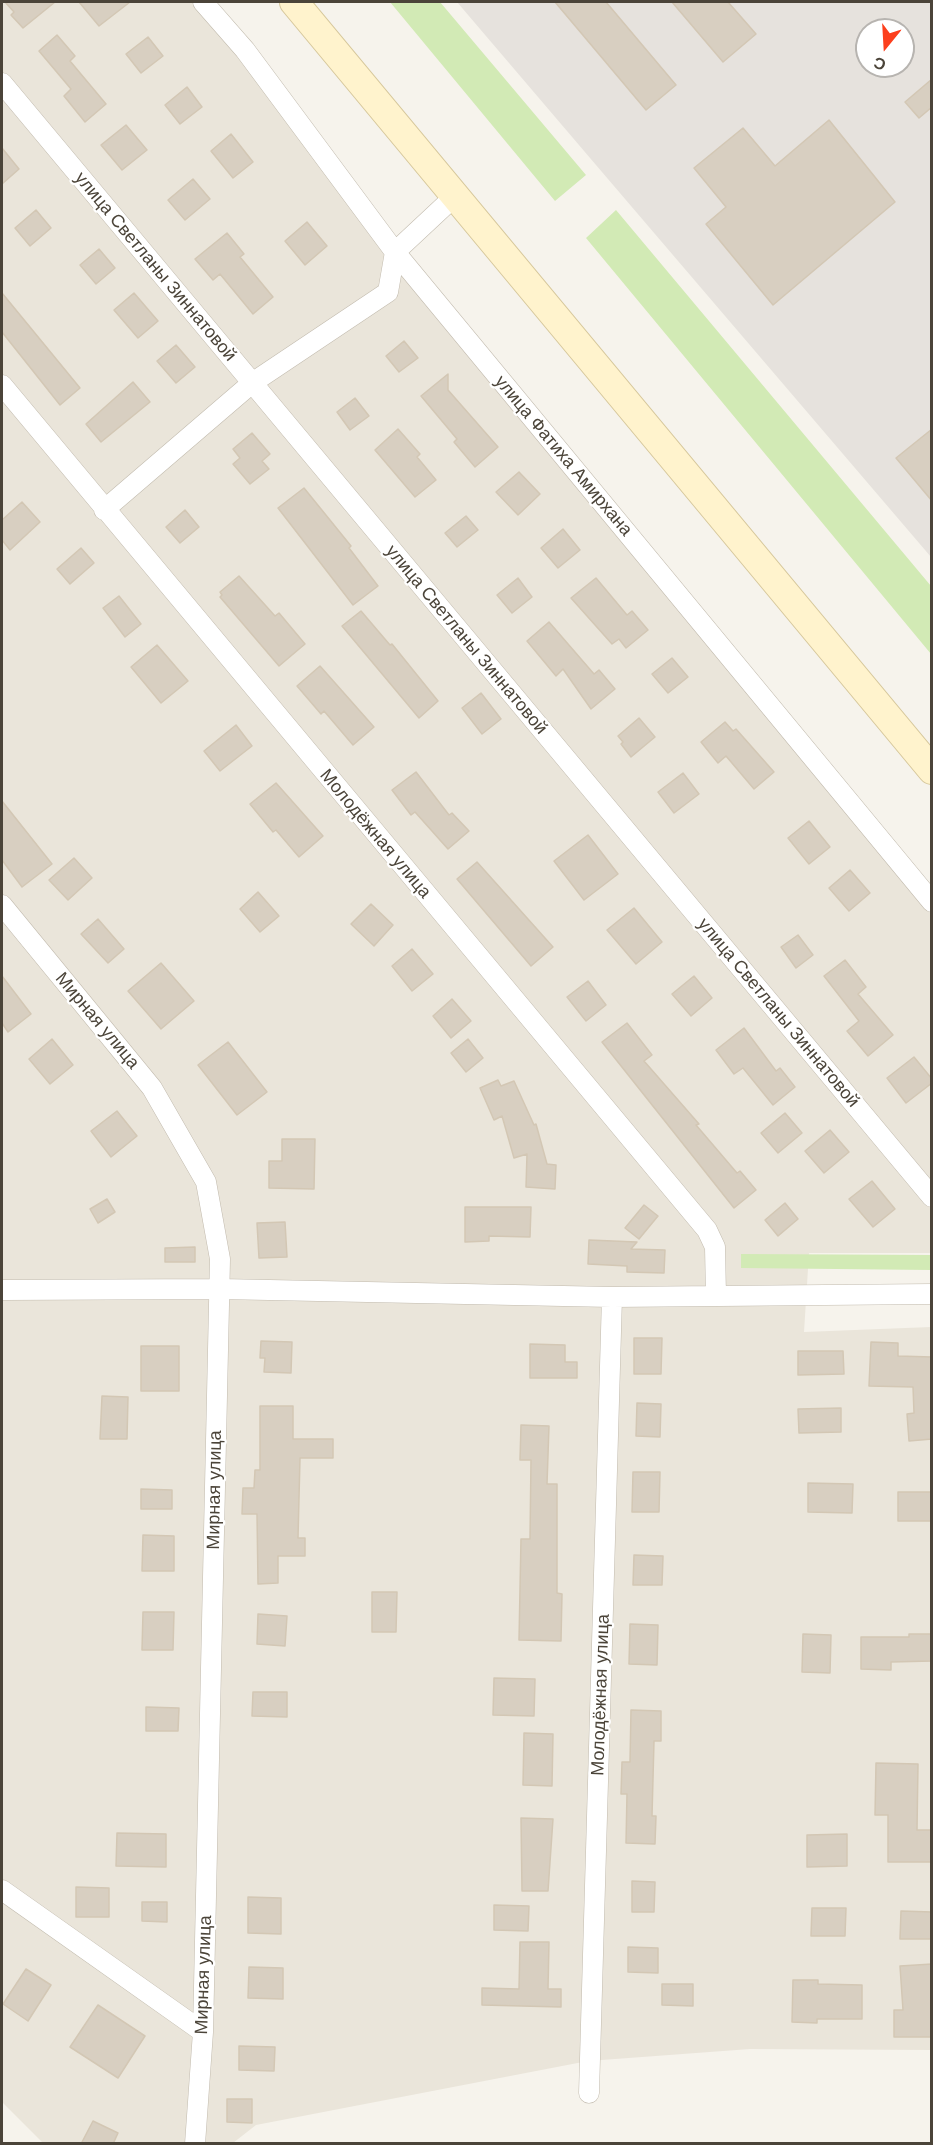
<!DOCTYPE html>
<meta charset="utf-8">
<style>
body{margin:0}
#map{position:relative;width:933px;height:2145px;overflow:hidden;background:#f6f3ec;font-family:Arial,sans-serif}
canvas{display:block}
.frame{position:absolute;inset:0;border:3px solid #4b4439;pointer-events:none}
.north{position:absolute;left:855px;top:18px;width:60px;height:60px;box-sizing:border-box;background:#fff;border:2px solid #b7b4b0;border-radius:50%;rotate:198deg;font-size:16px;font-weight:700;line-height:24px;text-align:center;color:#4b4439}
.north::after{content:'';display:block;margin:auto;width:21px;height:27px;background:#fc3f1d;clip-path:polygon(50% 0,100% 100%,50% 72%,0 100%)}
</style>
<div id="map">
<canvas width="933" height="2145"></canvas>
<div class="frame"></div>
<div class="north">С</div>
</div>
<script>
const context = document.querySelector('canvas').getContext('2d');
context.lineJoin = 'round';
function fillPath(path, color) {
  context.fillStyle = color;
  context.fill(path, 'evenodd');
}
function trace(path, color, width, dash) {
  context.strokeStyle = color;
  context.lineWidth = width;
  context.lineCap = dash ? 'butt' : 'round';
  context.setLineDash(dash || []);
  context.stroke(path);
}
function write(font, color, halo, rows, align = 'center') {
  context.font = font + ' Arial,sans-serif';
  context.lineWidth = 4.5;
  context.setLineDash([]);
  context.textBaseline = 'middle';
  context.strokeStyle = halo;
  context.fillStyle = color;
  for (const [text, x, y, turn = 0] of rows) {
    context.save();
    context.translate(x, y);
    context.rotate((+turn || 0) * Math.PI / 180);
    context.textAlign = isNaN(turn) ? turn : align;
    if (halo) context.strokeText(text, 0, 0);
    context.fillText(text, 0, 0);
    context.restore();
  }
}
fillPath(new Path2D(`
 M2,2H196L931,908V1253H809L804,1332L931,1327V2050L750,2049L588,2061L256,2125L233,2143H43L2,2102Z`), '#eae5da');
fillPath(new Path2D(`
 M457,2H931V557L596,165ZM867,30H903V66H867Z`), '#e6e2dd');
fillPath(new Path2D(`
 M390,2H440L586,175L555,201Z
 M616,210L931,586V654L586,238Z
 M741,1254L931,1255V1270L741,1268Z`), '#d2eab5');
const building = new Path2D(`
 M5,2H55L23,28L11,15L14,12Z
 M79,2H130L99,26Z
 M555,2H606L676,85L646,110Z
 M672,2H728L756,34L723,62Z
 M57,35L75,56L70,61L106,104L85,122L64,96L71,89L39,51Z
 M148,37L163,56L141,73L126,54Z
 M932,79V107L919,118L905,102Z
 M187,87L202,107L180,124L165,105Z
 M829,120L895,202L773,305L706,224L726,207L694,168L743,128L775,166Z
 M126,125L147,150L122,170L101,145Z
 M231,134L253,162L233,178L211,151Z
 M2,148L19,169L2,184Z
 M193,179L210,199L185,220L168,200Z
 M36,210L51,228L30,246L15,228Z
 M307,222L327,246L305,265L285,241Z
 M227,233L244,254L240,257L273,297L253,314L220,274L213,280L195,259Z
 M99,249L115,268L96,284L80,265Z
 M2,293L80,388L60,405L2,332Z
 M134,293L158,321L138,338L114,310Z
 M404,341L418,358L399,372L386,356Z
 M176,345L195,367L176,383L157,361Z
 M448,374V390L498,447L475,467L454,442L457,439L421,396Z
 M133,382L150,402L101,442L86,424Z
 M355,398L369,416L350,430L337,412Z
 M398,429L420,454L417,457L436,480L415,497L375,450Z
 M932,429V501L896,458Z
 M252,433L270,454L262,461L269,469L250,484L233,464L240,458L233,449Z
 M519,472L540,494L518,515L496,492Z
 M304,488L351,546L349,548L378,586L353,605L278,508Z
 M22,502L40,522L10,550L2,540V520Z
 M185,510L199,527L180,543L166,527Z
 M466,516L478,530L457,547L445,533Z
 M563,529L580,550L558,568L541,548Z
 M81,548L94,563L70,584L57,569Z
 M239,576L275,616L279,613L305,644L279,666L220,597L222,595L220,592Z
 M518,578L532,597L512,613L497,595Z
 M596,578L627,615L632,611L648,630L626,648L619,639L612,644L571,598Z
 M119,596L141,624L125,637L103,608Z
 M361,611L390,645L392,644L438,701L419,718L342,626Z
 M549,622L594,674L599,670L615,689L591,709L563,669L556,676L527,641Z
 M157,645L188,681L161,703L131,667Z
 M672,658L688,677L668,693L652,674Z
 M320,666L374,727L353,745L324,711L321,714L297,686Z
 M481,693L501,719L482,734L462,708Z
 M639,718L655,737L631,757L621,744L623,742L618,736Z
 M725,722L733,731L736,729L774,772L754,789L726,756L718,763L701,742Z
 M236,725L252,746L220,771L204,751Z
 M416,772L449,815L452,813L469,831L448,849L415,812L411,815L392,790Z
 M683,773L699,794L674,813L658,792Z
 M276,783L323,836L299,857L276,830L273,832L250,804Z
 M2,801L52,864L22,887L2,860Z
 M809,821L830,847L809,864L788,838Z
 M588,835L618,874L584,900L554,861Z
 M74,858L92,878L68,900L49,880Z
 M477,862L553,947L531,966L457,879Z
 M850,870L870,893L849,911L829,888Z
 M258,892L279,916L260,932L240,909Z
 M371,904L393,925L374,946L351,924Z
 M634,908L662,942L636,964L607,930Z
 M98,919L124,949L108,963L81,934Z
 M798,935L813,955L796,968L781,947Z
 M412,949L433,974L412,991L392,966Z
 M845,960L866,987L858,994L893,1035L868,1056L847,1031L859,1021L824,976Z
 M161,963L194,1001L161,1029L128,991Z
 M2,976L31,1014L8,1032L2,1023Z
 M694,976L712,998L691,1016L672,994Z
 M588,981L606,1005L586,1021L567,997Z
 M452,999L471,1021L451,1038L433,1016Z
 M627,1023L652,1055L644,1061L699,1124L696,1125L737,1173L740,1171L756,1190L734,1208L602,1042Z
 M744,1028L776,1071L780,1068L795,1087L773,1105L743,1068L734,1074L716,1050Z
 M52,1039L73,1065L50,1084L29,1059Z
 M468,1039L483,1058L466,1072L451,1053Z
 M228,1042L267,1092L237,1115L198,1065Z
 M914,1057L932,1079V1083L906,1103L887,1078Z
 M498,1080L501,1086L514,1081L534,1125L536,1124L547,1164L556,1165L555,1189L526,1187L527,1154L514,1158L502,1116L494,1120L480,1088Z
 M117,1111L137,1136L111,1157L91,1131Z
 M785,1113L802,1133L778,1153L761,1133Z
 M830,1130L849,1152L824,1173L805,1151Z
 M282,1139H315L314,1189L269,1188V1161H282Z
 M872,1181L895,1209L873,1227L849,1199Z
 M107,1199L115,1212L98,1223L90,1209Z
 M785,1203L798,1219L778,1236L765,1220Z
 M644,1205L658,1216L639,1239L625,1228Z
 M465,1207H531L530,1237L489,1236V1241L465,1242Z
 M285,1222L287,1257L259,1258L257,1223Z
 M589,1240L637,1242L631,1249L665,1250L664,1273L627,1272V1266L588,1264Z
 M195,1247V1262H165V1248Z
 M634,1338H662L661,1374H634Z
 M261,1341L292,1342L291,1373L264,1372L265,1358H260Z
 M871,1342L898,1343V1356L932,1357V1439L909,1441L907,1414L914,1413L913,1387L869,1386Z
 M530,1344L565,1345V1362H577V1378H530Z
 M141,1346H179V1391H141Z
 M798,1351H843L844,1374L798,1375Z
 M102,1396L128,1397L127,1439H100Z
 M637,1403L661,1404L660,1437L636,1436Z
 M260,1406H293V1439H333V1458H300L298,1538H305V1556H278V1583L258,1584L257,1514H242L243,1488H254L255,1470H260Z
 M841,1408V1432L799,1433L798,1409Z
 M521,1425L549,1426L547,1484H557V1593L562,1594L561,1641L519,1640L521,1539H530L531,1460H520Z
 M633,1472H660L659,1512H632Z
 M808,1483L853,1484L852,1513L808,1512Z
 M141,1489L172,1490V1509H141Z
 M898,1492H932V1521H898Z
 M143,1535L174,1536V1571H142Z
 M634,1555L663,1556L662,1585H633Z
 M372,1592H397L396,1632H372Z
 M143,1612H174L173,1650H142Z
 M258,1614L287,1616L285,1646L257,1644Z
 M630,1624L658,1625L657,1665L629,1664Z
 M803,1634L831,1635L830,1673L802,1672Z
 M909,1634H932V1661L891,1662V1670L861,1669V1637H909Z
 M494,1678L535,1679L534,1716L493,1715Z
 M253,1692H287V1717L252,1716Z
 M146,1707L179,1708L178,1731H146Z
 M631,1710L661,1711V1741H654L652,1816H656L655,1844L626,1843L627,1794H621L622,1762H630Z
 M524,1733L553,1734L552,1786L523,1785Z
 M876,1763L918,1764L917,1830H931V1862H888V1815H875Z
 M521,1818L553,1819L548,1891H522Z
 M117,1833L166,1834V1867L116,1866Z
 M847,1834V1866L807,1867V1835Z
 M632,1881L655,1882L654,1912H632Z
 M76,1887L109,1888V1917H76Z
 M248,1897L281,1898V1934L248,1933Z
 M142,1902H167V1922L142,1921Z
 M494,1905L529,1906L528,1931L494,1930Z
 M812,1908H846L845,1936H811Z
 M901,1911L932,1912V1939H900Z
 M520,1942H549L548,1989H561V2007L482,2005V1988L519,1989Z
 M628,1947L658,1948V1973L628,1972Z
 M932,1964V2037H894V2010H903L900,1966Z
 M249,1967L283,1968V1999L248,1998Z
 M26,1969L51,1985L28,2021L3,2004Z
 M793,1980H818V1984L862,1985V2019H817V2023L792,2022Z
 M662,1984H693V2006L662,2005Z
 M98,2005L145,2036L118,2078L70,2047Z
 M239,2046L275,2047L274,2071L239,2070Z
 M227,2099H252V2123L227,2122Z
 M93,2121L118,2133L113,2144H81Z`);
fillPath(building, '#d8cfc1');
trace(building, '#d3c7b4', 1.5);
const street = new Path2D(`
 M203,2L245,50L395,252L932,902
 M2,83L932,1197
 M2,385L707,1230L715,1247L716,1296
 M104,510L252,383L388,292L395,252L456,195
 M2,905L152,1088L206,1182L220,1259L203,2032L195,2144
 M2,1290L220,1289L612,1297L932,1294
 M2,1890L203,2032
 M589,2093L612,1297`);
const secondary = new Path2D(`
 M294,2L932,770`);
trace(street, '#c2bbae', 21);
trace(secondary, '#d6c79b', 30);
trace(street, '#fff', 20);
trace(secondary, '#fff3cd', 28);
write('18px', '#4b4439', '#fff', [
 ["улица Светланы Зиннатовой",155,267,50],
 ["улица Фатиха Амирхана",563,456,50],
 ["улица Светланы Зиннатовой",466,640,50],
 ["Молодёжная улица",375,834,50],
 ["улица Светланы Зиннатовой",778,1013,50],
 ["Мирная улица",97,1021,50],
 ["Мирная улица",215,1490,-89],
 ["Молодёжная улица",601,1695,-88],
 ["Мирная улица",204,1975,-88]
]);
</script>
